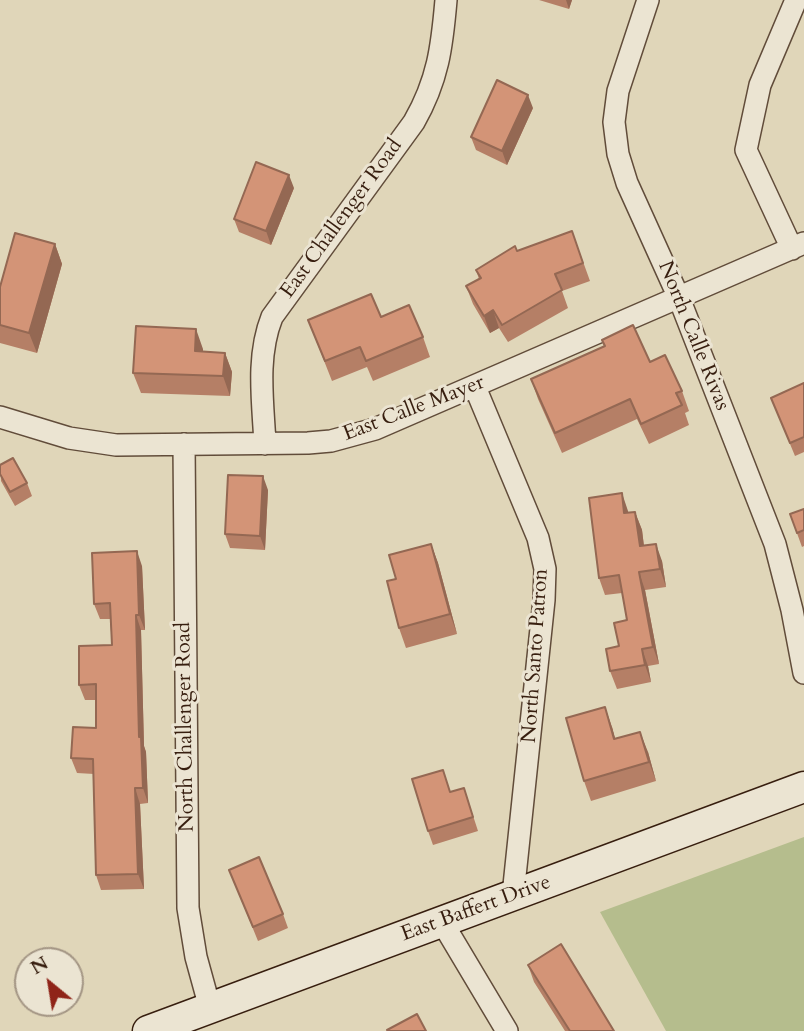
<!DOCTYPE html>
<style>
body{margin:0}
#map{position:relative;width:804px;height:1031px;overflow:hidden;background:#e0d6b9;font-family:Cardo,serif}
canvas{display:block}
.north{position:absolute;left:14px;top:947px;width:70px;height:70px;box-sizing:border-box;background:#ebe4d2;border:2px solid #a39584;border-radius:50%;rotate:330deg;font-size:19px;font-weight:700;line-height:28px;text-align:center;color:#371e0f}
.north::after{content:'';display:block;margin:auto;width:24px;height:32px;background:#8f2418;clip-path:polygon(50% 0,100% 100%,50% 72%,0 100%)}
</style>
<div id="map">
<canvas width="804" height="1031"></canvas>
<div class="north">N</div>
</div>
<script>
const context = document.querySelector('canvas').getContext('2d');
context.lineJoin = 'round';
function fillPath(path, color) {
  context.fillStyle = color;
  context.fill(path, 'evenodd');
}
function trace(path, color, width, dash) {
  context.strokeStyle = color;
  context.lineWidth = width;
  context.lineCap = dash ? 'butt' : 'round';
  context.setLineDash(dash || []);
  context.stroke(path);
}
function write(font, color, halo, rows, align = 'center') {
  context.font = font + ' Cardo,serif';
  context.lineWidth = 6;
  context.setLineDash([]);
  context.textBaseline = 'middle';
  context.strokeStyle = halo;
  context.fillStyle = color;
  for (const [text, x, y, turn = 0] of rows) {
    context.save();
    context.translate(x, y);
    context.rotate((+turn || 0) * Math.PI / 180);
    context.textAlign = isNaN(turn) ? turn : align;
    if (halo) context.strokeText(text, 0, 0);
    context.fillText(text, 0, 0);
    context.restore();
  }
}
fillPath(new Path2D(`
 M804,837V1031H666L600,912Z`), '#b5bd8d');
const street = new Path2D(`
 M648,0L618,91L614,122L618,154L627,183L679,298L775,544L792,610L804,673
 M792,249L746,150L760,85L796,0
 M475,387L538,538L545,569L544,600L513,895
 M0,417L69,438L116,445L308,443L331,441L375,429L804,243
 M184,444L188,908L196,957L210,1008
 M265,444C263,402 256,357 272,317L414,122C438,80 442,47 446,0
 M442,922L507,1031`);
const secondary = new Path2D(`
 M148,1031L804,787`);
trace(street, '#614c3a', 24);
trace(secondary, '#371e0f', 33);
trace(street, '#ebe4d2', 21);
trace(secondary, '#ebe4d2', 30);
fillPath(new Path2D(`
 M539,0H572L569,9Z
 M533,108L507,165L476,150L471,137Z
 M294,188L271,245L239,232L234,219Z
 M572,231L590,281L562,291L568,308L508,342L499,328L490,333L473,304L466,286L479,279L476,270L517,251Z
 M55,244L62,264L37,353L0,343V287Z
 M381,317L423,337L430,357L373,381L367,367L332,381L308,320Z
 M602,340L650,362L682,391L689,411L685,413L689,425L649,444L637,419L562,453L538,399L531,379L604,346Z
 M203,349V351L225,353L232,372L230,396L141,393L133,373Z
 M804,383V452L795,456L771,398Z
 M0,465L27,483L32,496L15,506L1,481Z
 M268,490L265,550L230,548L225,534Z
 M804,509V546L802,547L790,514Z
 M635,512L642,530L644,546L662,561L666,587L645,590L659,664L648,666L651,682L617,689L610,671L627,620L622,593L605,595L599,578L628,513Z
 M431,544L438,563L457,634L406,648L399,628L396,579Z
 M142,566L145,630H141L144,746L146,752L148,803L140,804L144,889L101,890L96,875L94,774L77,773L71,758L96,728V700H85L79,685L112,645L110,619H100L94,604Z
 M612,727L615,739L648,752L656,781L591,801L584,781Z
 M464,788L478,831L433,845L428,831L450,792Z
 M229,870L283,914L288,928L258,941Z
 M528,965L614,1031H565L534,982Z`), '#b57f66');
fillPath(new Path2D(`
 M566,0H572L569,9Z
 M528,95L533,108L507,165L502,151Z
 M289,175L294,188L271,245L266,231Z
 M55,244L62,264L37,353L29,333Z
 M493,310L499,328L490,333L484,316Z
 M196,329L203,349L202,371L195,351Z
 M225,353L232,372L230,396L223,376Z
 M263,476L268,490L265,550L260,536Z
 M622,493L628,511L631,531L624,513Z
 M635,512L642,530L646,564L640,546Z
 M431,544L438,563L457,634L450,614Z
 M656,544L662,561L666,587L660,569Z
 M137,551L142,566L145,630L139,615Z
 M639,572L645,590L659,664L653,647Z
 M136,615L141,630L144,746L146,752L148,803L143,788L139,737Z
 M642,649L648,666L651,682L645,665Z
 M605,707L612,727L621,759L614,739Z
 M640,732L648,752L656,781L649,762Z
 M135,788L140,804L144,889L138,874Z`), '#946853');
const building = new Path2D(`
 M497,80L528,95L502,151L471,137Z
 M256,162L289,175L266,231L234,219Z
 M572,231L583,263L555,274L562,290L502,325L493,310L484,316L466,286L481,278L476,270L515,246L517,251Z
 M15,233L55,244L29,333L0,325V287Z
 M371,294L381,317L409,305L423,337L366,361L360,347L325,361L308,320Z
 M633,325L650,362L665,355L682,391L676,393L682,405L641,424L630,399L555,433L531,379L605,346L602,340Z
 M136,326L196,329L195,351L225,353L223,376L133,373Z
 M804,383V437L790,443L771,398Z
 M13,458L27,483L10,492L0,474V465Z
 M228,475L263,476L260,536L225,534Z
 M622,493L624,513L635,512L640,546L656,544L660,569L639,572L653,647L642,649L645,665L610,671L606,649L619,646L614,623L627,620L619,575L599,578L589,498Z
 M804,509V530L797,533L790,514Z
 M431,544L450,614L399,628L387,581L396,579L389,555Z
 M137,551L139,615H136L139,737H141L143,788H135L138,874L96,875L93,759L71,758L73,727L96,728V684L79,685V646L112,645L110,603L94,604L92,553Z
 M605,707L614,739L640,732L649,762L584,781L566,718Z
 M443,770L450,792L464,788L473,817L428,831L412,779Z
 M259,857L283,914L253,927L229,870Z
 M561,944L614,1031H570L528,965Z
 M417,1014L426,1031H388L387,1030Z`);
fillPath(building, '#d39477');
trace(building, '#946853', 2);
write('21px', '#371e0f', '#ebe4d2', [
 ["East Challenger Road",342,219,-54],
 ["North Calle Rivas",693,336,68],
 ["East Calle Mayer",414,409,-21],
 ["North Santo Patron",536,656,-86],
 ["North Challenger Road",186,727,-91],
 ["East Baffert Drive",476,909,-20]
]);
</script>
